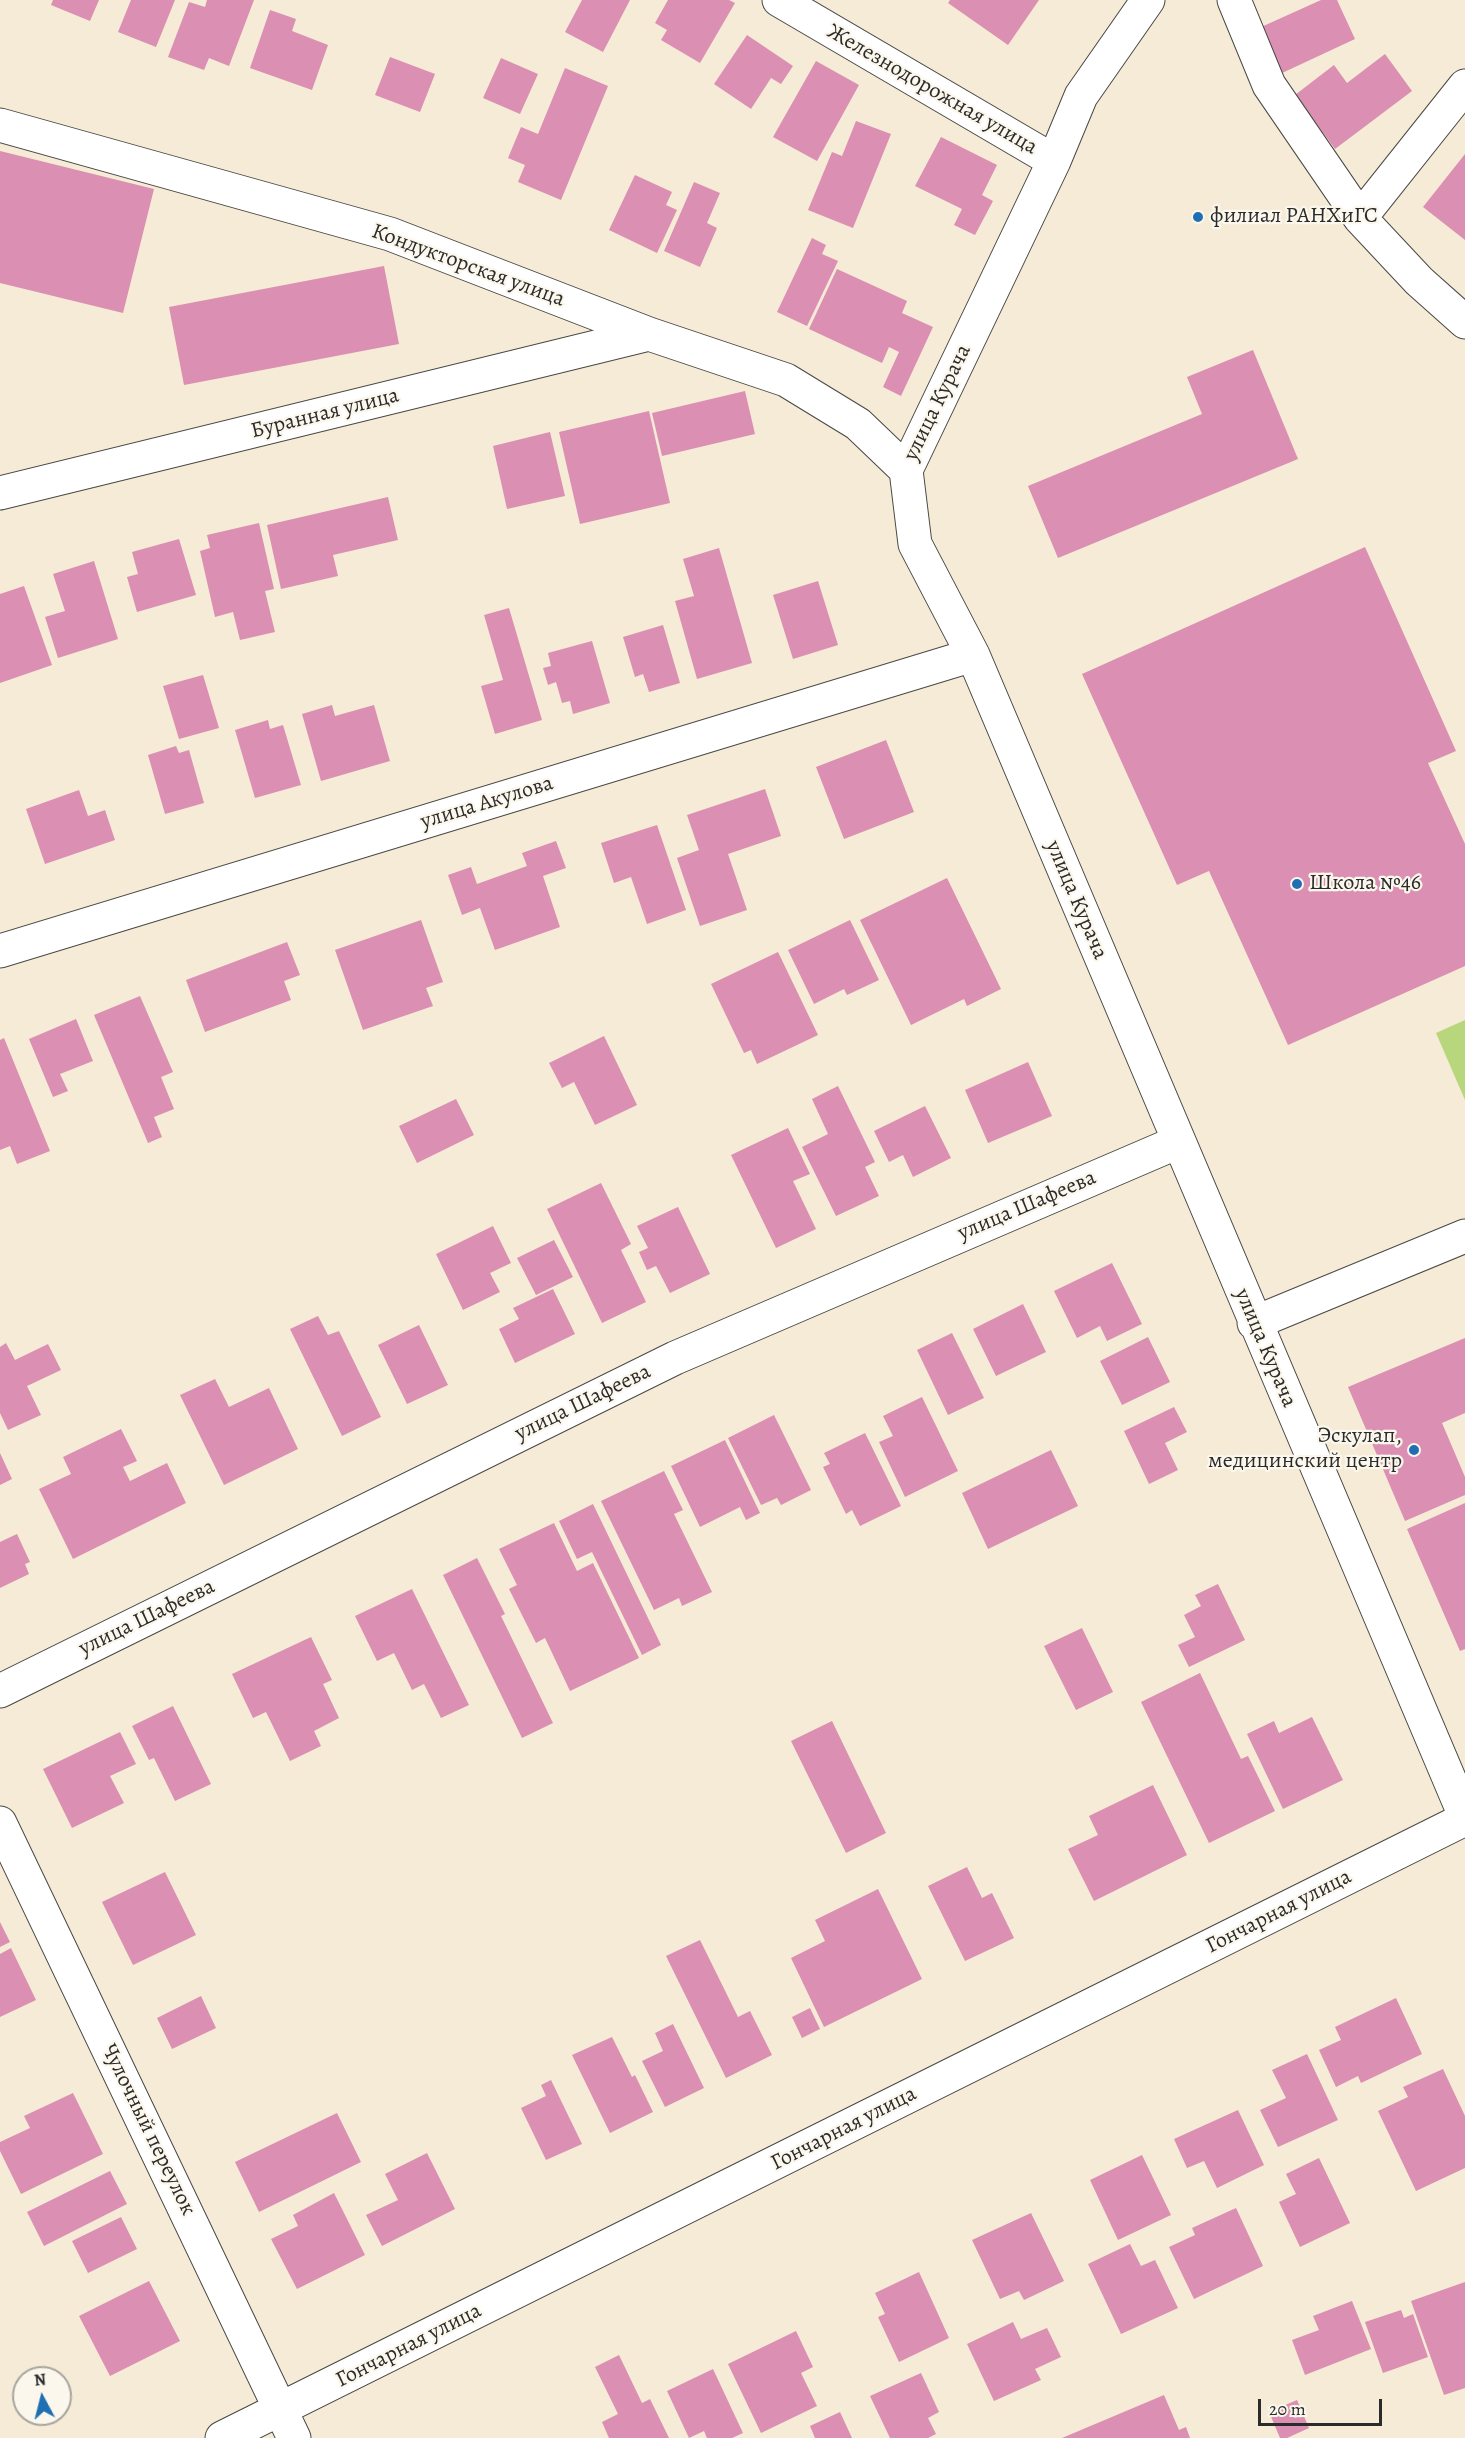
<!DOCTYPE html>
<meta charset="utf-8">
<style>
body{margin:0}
#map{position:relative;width:1465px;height:2438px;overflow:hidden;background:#f5ebd6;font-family:Alegreya,serif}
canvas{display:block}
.north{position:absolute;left:12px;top:2366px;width:60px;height:60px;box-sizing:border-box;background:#fbf7ec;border:2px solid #a8a59f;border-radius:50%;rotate:353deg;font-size:16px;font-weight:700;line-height:24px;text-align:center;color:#2b2b2b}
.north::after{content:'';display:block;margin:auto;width:21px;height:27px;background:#1f6fb2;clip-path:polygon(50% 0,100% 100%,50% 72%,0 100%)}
.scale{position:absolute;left:1258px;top:2399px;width:124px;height:27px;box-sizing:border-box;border:3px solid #2b2b2b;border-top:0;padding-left:8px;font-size:18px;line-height:21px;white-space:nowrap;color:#2b2b2b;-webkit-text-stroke:4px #fbf7ec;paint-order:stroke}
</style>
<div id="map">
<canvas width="1465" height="2438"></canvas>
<div class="north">N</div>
<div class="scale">20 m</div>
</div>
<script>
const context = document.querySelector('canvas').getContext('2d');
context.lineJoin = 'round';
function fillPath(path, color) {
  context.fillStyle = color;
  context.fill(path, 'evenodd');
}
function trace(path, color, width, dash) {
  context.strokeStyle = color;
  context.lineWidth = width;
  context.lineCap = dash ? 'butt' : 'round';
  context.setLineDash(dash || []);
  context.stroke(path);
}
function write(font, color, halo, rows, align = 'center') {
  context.font = font + ' Alegreya,serif';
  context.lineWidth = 4.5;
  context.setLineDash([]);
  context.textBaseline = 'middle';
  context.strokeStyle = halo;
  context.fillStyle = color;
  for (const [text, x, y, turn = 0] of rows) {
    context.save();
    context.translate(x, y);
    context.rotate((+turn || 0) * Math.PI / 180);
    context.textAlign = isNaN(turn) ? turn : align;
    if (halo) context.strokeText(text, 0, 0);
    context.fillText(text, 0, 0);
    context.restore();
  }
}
fillPath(new Path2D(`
 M1465,1020V1100L1436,1033Z`), '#b8d77d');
fillPath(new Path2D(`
 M53,0H99L90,21L51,5Z
 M131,0H175L156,47L118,32Z
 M207,0H254L229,66L209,58L204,70L168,57L189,2L205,7Z
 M582,0H630L603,52L565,32Z
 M668,0H729L735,3L700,63L661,40L667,30L655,23Z
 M950,0H1039L1008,45L948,3Z
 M1321,0H1337L1355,39L1280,74L1259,28Z
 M270,10L296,19L292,31L328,45L312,90L250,68Z
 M747,35L793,66L781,84L771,78L751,109L714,84Z
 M1385,54L1412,91L1335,149L1295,95L1334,65L1347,83Z
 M390,57L435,74L420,112L375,95Z
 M501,58L538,74L520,114L483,98Z
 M816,61L859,85L817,161L773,137Z
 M565,68L608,86L561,200L518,182L525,165L508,158L521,127L538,134Z
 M856,121L891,134L853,228L808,210L832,152L842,156Z
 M941,137L997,165L982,195L993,201L975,235L954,225L962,209L915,186Z
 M0,151L154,189L123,313L0,283Z
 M1465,154V240L1423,207Z
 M635,175L672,192L666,205L677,210L657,253L609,230Z
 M694,182L720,193L707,223L717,228L700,267L664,251Z
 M812,238L826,245L822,254L838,261L807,326L777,312Z
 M384,266L399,344L184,385L169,307Z
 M837,269L907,301L902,313L933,327L901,396L883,387L899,352L889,347L882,363L809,329Z
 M1253,350L1298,459L1058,558L1028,486L1202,414L1187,377Z
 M745,391L755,434L662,456L652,413Z
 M649,411L670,503L580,524L559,432Z
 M550,432L565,496L507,509L493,446Z
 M388,497L398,540L333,555L338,576L281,589L267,525Z
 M259,523L274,589L265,591L275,632L240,640L233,612L215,617L200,551L210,548L207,535Z
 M179,539L196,595L137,612L127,577L138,574L132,552Z
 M1365,547L1456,751L1428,763L1465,844V966L1288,1045L1209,871L1177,885L1082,674Z
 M719,548L752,663L697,679L675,601L694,596L683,559Z
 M94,561L118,639L58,658L45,617L65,611L53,574Z
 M818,581L838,645L793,659L773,595Z
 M24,586L52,665L0,683V594Z
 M509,608L542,720L495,734L481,686L503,680L484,615Z
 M663,625L680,683L649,692L643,674L635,677L623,637Z
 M592,641L610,703L573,714L570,701L562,703L556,682L548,685L543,668L551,666L548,653Z
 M203,675L219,728L179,739L163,686Z
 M332,705L335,716L374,705L390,761L321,781L302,714Z
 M268,720L270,729L283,725L301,785L255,798L235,730Z
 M886,740L914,812L844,839L816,767Z
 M176,746L179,753L189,750L204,803L165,814L148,755Z
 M765,789L781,836L728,854L747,910L700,926L677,858L699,850L687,815Z
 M79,790L88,816L105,810L115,840L45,864L26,809Z
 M657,825L686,910L647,924L631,877L614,883L601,843Z
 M556,841L566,868L543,876L560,927L495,950L480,908L462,915L448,875L471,867L477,884L527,866L522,853Z
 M947,878L1001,989L967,1006L964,999L911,1025L860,920Z
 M421,920L443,982L426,988L433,1006L363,1030L335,950Z
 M850,920L879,980L847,995L844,989L814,1004L788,950Z
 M287,942L300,975L284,981L291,1000L205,1032L186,980Z
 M778,952L818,1035L757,1064L751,1050L744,1053L711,984Z
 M140,996L173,1072L161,1077L174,1109L154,1117L162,1137L148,1143L94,1015Z
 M76,1019L93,1061L60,1074L68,1091L53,1097L29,1039Z
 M604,1036L637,1105L595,1125L574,1082L562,1088L549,1063Z
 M4,1038L50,1151L17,1164L10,1146L0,1150V1040Z
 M1028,1062L1052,1116L988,1143L965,1090Z
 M838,1086L875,1162L865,1167L879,1196L836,1216L802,1147L828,1134L812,1099Z
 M456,1099L474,1135L417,1163L399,1126Z
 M925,1106L951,1158L913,1177L903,1155L889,1162L874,1131Z
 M788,1128L810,1174L793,1181L816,1229L776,1248L731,1155Z
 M601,1183L631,1244L621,1250L646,1302L602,1323L547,1209Z
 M678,1207L710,1274L670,1293L656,1266L647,1270L639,1252L648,1248L637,1226Z
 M493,1226L511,1263L490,1273L500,1292L463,1310L436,1254Z
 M554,1240L573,1277L536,1295L517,1258Z
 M1112,1263L1142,1324L1107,1341L1100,1326L1077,1338L1054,1291Z
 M553,1289L575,1334L515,1363L499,1329L519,1319L513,1308Z
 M1023,1304L1046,1352L996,1376L973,1329Z
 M318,1316L328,1335L339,1331L381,1417L342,1436L290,1329Z
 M419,1325L448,1385L407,1404L378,1345Z
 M952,1333L984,1398L948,1415L917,1350Z
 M1148,1337L1170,1382L1122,1405L1100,1361Z
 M1465,1338V1413L1442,1423L1465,1477V1495L1405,1521L1348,1387Z
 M6,1343L15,1360L48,1344L61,1370L27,1386L41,1415L8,1430L0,1413V1347Z
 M215,1379L229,1407L269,1388L298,1449L224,1485L180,1395Z
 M922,1397L958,1471L905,1497L879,1442L893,1436L883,1416Z
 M1174,1407L1187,1432L1165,1443L1178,1470L1149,1484L1124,1431Z
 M774,1415L811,1490L781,1505L777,1498L761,1505L728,1438Z
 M121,1429L137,1461L123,1467L130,1481L167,1463L186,1503L73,1559L39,1489L71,1474L63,1457Z
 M865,1433L901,1506L860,1526L852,1510L846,1514L823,1467L830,1464L824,1453Z
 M725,1440L760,1513L746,1520L740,1507L700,1527L671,1466Z
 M1051,1450L1078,1506L988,1549L962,1493Z
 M0,1453L12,1479L0,1485Z
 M664,1471L683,1510L674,1514L712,1592L682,1606L679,1598L654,1610L601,1501Z
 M1465,1503V1649L1460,1651L1407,1529Z
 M593,1504L661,1645L642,1655L592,1552L577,1559L559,1521Z
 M554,1523L577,1571L593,1563L639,1658L570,1691L545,1638L536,1643L509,1589L517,1585L499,1549Z
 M17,1534L30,1562L25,1564L29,1574L0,1588V1542Z
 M477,1558L505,1614L501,1616L553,1723L522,1738L443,1575Z
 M1218,1584L1245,1640L1189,1667L1178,1645L1195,1637L1184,1615L1201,1606L1195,1595Z
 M412,1589L469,1705L441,1718L424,1684L412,1690L394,1653L377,1661L355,1616Z
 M1082,1628L1113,1692L1076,1710L1044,1646Z
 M311,1637L332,1680L323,1684L339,1718L314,1731L321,1746L290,1761L266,1712L253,1718L232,1674Z
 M1200,1673L1241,1759L1248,1756L1275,1811L1209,1843L1141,1702Z
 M173,1706L211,1784L175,1801L154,1758L149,1760L132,1726Z
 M1312,1717L1343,1780L1283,1809L1247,1734L1274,1721L1279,1733Z
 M832,1721L886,1833L846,1853L791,1741Z
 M120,1732L136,1764L110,1776L124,1803L72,1828L43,1769Z
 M1153,1785L1187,1855L1094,1901L1068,1849L1098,1835L1089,1816Z
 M967,1867L982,1898L992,1893L1014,1938L965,1961L928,1886Z
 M165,1872L196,1935L133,1965L102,1902Z
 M878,1889L922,1979L824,2027L791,1958L825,1941L815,1920Z
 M0,1922L10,1942L0,1947Z
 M700,1940L738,2017L750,2011L772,2055L726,2078L666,1956Z
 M11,1948L36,2000L0,2017V1954Z
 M201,1996L216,2028L172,2049L157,2018Z
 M1396,1998L1422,2054L1361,2083L1358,2076L1336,2087L1319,2050L1341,2040L1335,2027Z
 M810,2008L820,2029L802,2038L792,2017Z
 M673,2024L704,2088L665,2107L642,2061L663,2051L655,2033Z
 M612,2037L632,2077L635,2075L653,2112L610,2133L572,2055Z
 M1307,2054L1338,2120L1278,2147L1260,2110L1286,2098L1272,2070Z
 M1443,2069L1465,2116V2168L1416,2191L1378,2111L1408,2097L1403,2087Z
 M551,2080L582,2144L546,2160L521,2108L546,2096L541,2085Z
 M73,2093L103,2154L21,2194L0,2151V2142L30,2128L24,2116Z
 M1238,2110L1264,2165L1217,2188L1204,2161L1187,2168L1174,2139Z
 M337,2113L361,2162L259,2212L235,2162Z
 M427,2153L455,2209L382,2246L366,2215L398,2200L385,2174Z
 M1142,2155L1171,2215L1118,2240L1090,2180Z
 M1319,2158L1350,2223L1300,2247L1279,2202L1296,2194L1286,2174Z
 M110,2171L127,2204L44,2246L27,2212Z
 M334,2193L365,2255L297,2289L271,2239L298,2226L293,2215Z
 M1236,2208L1263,2266L1194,2299L1169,2247L1195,2235L1192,2228Z
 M1031,2213L1064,2281L1024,2300L1019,2291L1000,2299L972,2240Z
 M121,2217L137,2249L88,2273L72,2241Z
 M1130,2244L1141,2266L1155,2260L1178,2308L1121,2334L1088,2264Z
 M919,2272L949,2338L899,2362L878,2317L885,2314L875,2293Z
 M149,2281L180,2341L110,2376L79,2316Z
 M1465,2282V2388L1444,2395L1411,2301Z
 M1352,2301L1371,2349L1305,2375L1292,2340L1319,2330L1313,2316Z
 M1401,2310L1404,2318L1413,2314L1428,2357L1383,2373L1365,2322Z
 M1013,2322L1021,2339L1047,2328L1061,2357L1035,2369L1041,2380L994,2401L967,2344Z
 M796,2331L813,2367L801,2373L817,2406L761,2433L728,2364Z
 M619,2355L642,2403L650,2399L669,2438H609L602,2422L618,2414L595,2367Z
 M713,2369L743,2433L732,2438H707L704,2431L689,2438L667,2391Z
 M921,2373L939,2412L928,2418L936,2434L928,2438H890L870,2396Z
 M1164,2395L1179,2430L1186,2427L1190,2438H1062Z
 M1297,2400L1309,2428L1287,2438H1280L1269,2412Z
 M840,2412L852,2438H815L810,2426Z`), '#db8fb2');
const minor = new Path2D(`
 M779,0L1054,161
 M1148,0L1081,96L1054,161L906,470L915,544L973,655L1465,1816
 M1234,0L1269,85L1360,218L1419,281L1465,322
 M0,125L390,234L649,334L786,380L858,424L906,470
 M1360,218L1465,86
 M0,493L649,334
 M0,951L973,655
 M1254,1323L1465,1236
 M0,1691L675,1358L1178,1142
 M0,1823L294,2438
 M222,2438L1465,1819`);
trace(minor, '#494845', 35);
trace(minor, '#fff', 33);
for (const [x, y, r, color] of [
 [1198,217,6,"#1f6fb2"],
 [1297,884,6,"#1f6fb2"],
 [1414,1450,6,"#1f6fb2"]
]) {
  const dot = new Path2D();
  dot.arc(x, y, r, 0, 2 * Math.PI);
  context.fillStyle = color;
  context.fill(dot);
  trace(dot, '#fbf7ec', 2);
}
write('22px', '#2b2b2b', '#fbf7ec', [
 ["Железнодорожная улица",932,90,30],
 ["Кондукторская улица",468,266,20],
 ["улица Курача",938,403,-64],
 ["Буранная улица",325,414,-14],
 ["улица Акулова",487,803,-17],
 ["улица Курача",1076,900,67],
 ["улица Шафеева",1027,1206,-23],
 ["улица Курача",1265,1348,67],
 ["улица Шафеева",583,1403,-26],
 ["улица Шафеева",147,1618,-26],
 ["Гончарная улица",1279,1912,-27],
 ["Гончарная улица",844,2129,-27],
 ["Чулочный переулок",148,2130,64],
 ["Гончарная улица",409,2346,-27]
]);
write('22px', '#2b2b2b', '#fbf7ec', [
 ["филиал РАНХиГС",1210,217],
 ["Школа №46",1309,884],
 ["Эскулап,",1402,1437,"right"],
 ["медицинский центр",1402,1462,"right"]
], 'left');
</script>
